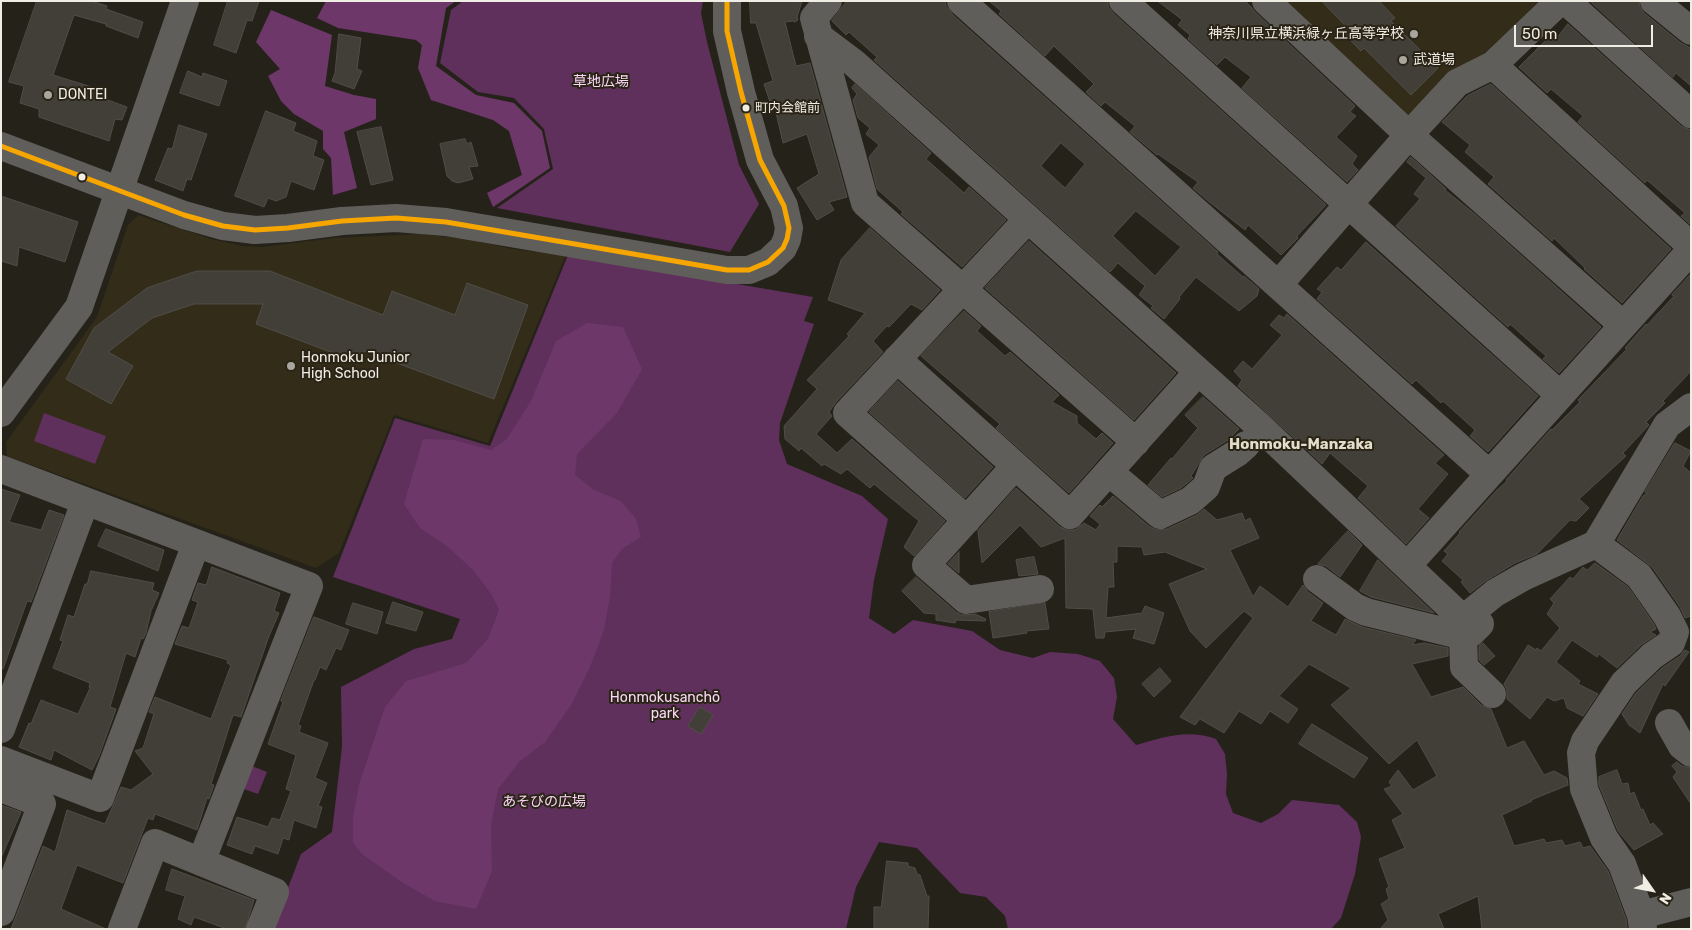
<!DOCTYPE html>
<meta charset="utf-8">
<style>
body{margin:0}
#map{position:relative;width:1692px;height:930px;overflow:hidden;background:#25221a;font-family:Rubik,sans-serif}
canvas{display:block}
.frame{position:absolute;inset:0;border:2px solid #f0ede4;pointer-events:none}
.north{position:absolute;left:1627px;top:865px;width:50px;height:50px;-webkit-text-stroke:4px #292416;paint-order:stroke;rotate:123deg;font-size:14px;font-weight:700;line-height:20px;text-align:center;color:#f0ede4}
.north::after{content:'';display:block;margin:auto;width:18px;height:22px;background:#f0ede4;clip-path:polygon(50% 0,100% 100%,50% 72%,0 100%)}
.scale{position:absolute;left:1514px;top:25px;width:139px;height:22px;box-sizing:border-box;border:2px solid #f0ede4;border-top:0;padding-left:6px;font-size:15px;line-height:18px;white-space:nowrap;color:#f0ede4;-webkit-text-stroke:4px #292416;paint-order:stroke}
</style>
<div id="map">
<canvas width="1692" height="930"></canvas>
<div class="frame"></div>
<div class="north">N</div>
<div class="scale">50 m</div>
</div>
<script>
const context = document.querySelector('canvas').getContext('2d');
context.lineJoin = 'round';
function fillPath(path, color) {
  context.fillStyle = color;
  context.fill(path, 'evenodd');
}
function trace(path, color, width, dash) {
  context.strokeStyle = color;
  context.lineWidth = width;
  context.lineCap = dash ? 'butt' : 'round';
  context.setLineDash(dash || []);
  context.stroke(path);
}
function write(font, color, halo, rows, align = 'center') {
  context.font = font + ' Rubik,"Noto Sans JP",sans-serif';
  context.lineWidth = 4;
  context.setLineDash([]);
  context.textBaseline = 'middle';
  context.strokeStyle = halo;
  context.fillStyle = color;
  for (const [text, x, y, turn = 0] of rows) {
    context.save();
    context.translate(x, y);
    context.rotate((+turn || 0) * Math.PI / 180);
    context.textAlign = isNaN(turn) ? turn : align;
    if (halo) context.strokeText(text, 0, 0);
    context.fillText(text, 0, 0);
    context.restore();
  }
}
fillPath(new Path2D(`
 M1279,1H1547L1481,66L1412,114L1402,116Z
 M138,215L211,239L242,246L262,247L334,238L420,234L468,239L512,249L566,255L488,443L394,415L339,553L316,568L7,456L6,442L97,317L128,225Z`), '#322c18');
fillPath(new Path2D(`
 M463,1H703L701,13L707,42L739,165L759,204L730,252L497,208L553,169L544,129L514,98L478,92L440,63L451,10Z
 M568,255L813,297L804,321L814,324L780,423L779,440L787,464L862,496L888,519L874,580L869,618L894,634L913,620L972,631L1000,650L1033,658L1050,652L1078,654L1100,661L1114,678L1117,697L1113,719L1136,745C1165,737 1187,729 1216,739L1225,754L1227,774L1226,794L1233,813L1261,823L1278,814L1292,800L1339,805L1357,822L1361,837L1355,874L1341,918L1331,929H1008L1005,916L986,897L960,893L917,848L879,842L856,887L846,929H272L301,854L332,832L342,747L341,687L414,649L452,639L460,619L333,577L395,418L490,446Z
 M44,413L106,436L95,464L34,441Z
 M247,764L267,772L258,794L238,787Z`), '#5f305b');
fillPath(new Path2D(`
 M326,1H456L446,8L436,66L476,95L514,103L542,131L550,168L493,207L487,193L522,175L509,131L493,120L431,100L418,68L422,45L416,40L338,28L317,18Z
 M271,10L332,35L325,86L354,95L376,99V119L344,132L357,188L333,195L331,158L323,149V131L294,114L281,101L268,76L280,69L256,42Z
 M587,323L623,327L642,369L617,413L577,454L575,475L594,490L621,501L636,519L641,537L622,549L612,563L610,596L604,630L590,667L571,705L545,742L520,761L498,789L491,825L492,871L476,909L435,901L403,883L362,854L353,842V818L359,785L385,707L406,681L466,663L488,639L499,610L492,595L473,570L447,546L420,528L404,504L423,439L454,440L491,450L507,439L531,401L556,341Z`), '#6e376a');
const building = new Path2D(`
 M37,1H91L107,6L106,9L143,22L138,38L106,26V24L74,15L53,75L95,88L94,95L127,107L122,120L115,119L109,141L39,117V109L20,103L24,86L9,82Z
 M228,1H259L252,21L247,20L236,53L214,45Z
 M750,1H802L797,17L798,20L795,22L793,21L785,22L796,66L810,63L847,197L829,202L834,210L817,220L797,188L819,174L807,134L783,143L774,104L771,105L764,84L773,81L756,23H751Z
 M847,1H945L946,6L954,16L1218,252L1217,254L1243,277L1244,276L1259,289L1257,296L1239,311L1196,277L1179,297L1180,299L1164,319L1151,308L1153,306L1139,295L1145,286L1118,263L1110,272L874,60L877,57L849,32L846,35L832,21ZM1061,143L1085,164L1065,188L1041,166ZM1136,211L1181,247L1155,276L1113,236Z
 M989,1H1108V6L1113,13L1326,205L1297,236L1298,238L1281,255L1248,225L1245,230L1207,200L1193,188L1198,182L1158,154L1157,155L1130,132L1135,126L1105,102L1101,106L1086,92L1094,84L1054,46L1045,56L999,14L1001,11Z
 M1158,1H1245L1252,8L1255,12L1355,106L1350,112L1356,116L1336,137L1357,156L1352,164L1358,170L1347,182L1242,88L1251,77L1225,57L1217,65L1188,39L1190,35L1178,25L1182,20Z
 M1322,1H1379L1395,18L1391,21L1438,68L1411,95L1364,48L1361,51L1341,31L1346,27Z
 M1590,1H1639L1640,7L1644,13L1681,43L1691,48V86L1676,73L1673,77Z
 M1568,24L1681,126L1691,130V225L1681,216L1685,213L1647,180L1645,183L1578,122L1583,116L1551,89L1547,93L1519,67L1554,32L1558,36Z
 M339,34L361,38L357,69L362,71L354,89L332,81L335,73Z
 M188,71L202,77L203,73L227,81L219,106L180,93Z
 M855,84L931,153L926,159L964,193L969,187L1006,220L962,267L901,214L903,212L877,189L869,157L879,145L866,134L870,128L858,118L853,100L857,94L852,88Z
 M1491,84L1671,249L1622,303L1584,269L1585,268L1554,238L1552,241L1488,184L1494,177L1465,152L1470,145L1442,122L1467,96Z
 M266,111L296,123L293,131L317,141L313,156L324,160L314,190L291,181L286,197L276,201L268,198L264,207L235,196Z
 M179,125L207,134L191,180L187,179L183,191L155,180L168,148L172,149Z
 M381,127L393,180L371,185L357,132Z
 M465,139L467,144L471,142L478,166L469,167L473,179L458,183L452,181L447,176L440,144Z
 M1411,157L1446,189L1445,190L1476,215L1601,327L1559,373L1543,359L1546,356L1510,324L1508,327L1396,226L1420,199L1414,194L1426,178L1407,162Z
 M1,196L78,222L65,262L19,247L17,266L1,261Z
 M870,228L940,290L922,310L911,304L889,327L887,326L873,341L883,352L836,402L829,412L832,416L816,434L837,453L852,439L945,521L914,556L904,547L919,521L874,484L870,488L847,469L841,474L824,464L822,466L801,448L799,451L785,439L784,426L817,389L807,380L849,336L847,334L865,313L828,300L841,260Z
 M1029,241L1176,373L1134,420L985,288Z
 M1366,242L1538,396L1488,452L1470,436L1475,430L1443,401L1441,403L1416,380L1412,384L1317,299L1322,292L1317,289L1337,267L1341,270Z
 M197,271H270L383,315L392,291L455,315L467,283L528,305L494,399L364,351L360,363L256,324L263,304H194L152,318L108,352L133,366L111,404L66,379L94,328L147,288Z
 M1691,274V371L1663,401L1665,403L1646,422L1649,425L1623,453L1626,456L1579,499L1589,508L1576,521L1570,520L1537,554L1515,563L1487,580L1470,593L1461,582L1463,580L1442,561L1448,554L1444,551L1460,533L1459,532L1496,491L1507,481L1506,480L1551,429L1552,430L1580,402L1578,400L1627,349L1625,348L1646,324L1647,325L1674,296L1672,295Z
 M964,311L981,326L977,331L1005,356L1010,352L1059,395L1052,402L1077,416V423L1096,439L1102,433L1113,443L1069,493L996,428L1000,424L921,356Z
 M1287,314L1444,455L1435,463L1448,474L1418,509L1429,518L1406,544L1358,498L1368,486L1330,453L1322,464L1238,386L1242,380L1234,371L1243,361L1252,369L1282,335L1270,325L1279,315L1284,318Z
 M898,381L993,467L965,498L869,412Z
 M1203,397L1239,429L1228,440L1204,455L1191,476L1193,478L1181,488L1162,497L1148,485L1171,458L1172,459L1198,428L1185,415Z
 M1675,443L1691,451L1683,466L1691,473V616L1685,618L1680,607L1652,567L1617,540L1643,496L1647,493L1645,492Z
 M1016,488L1060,527L1067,530H1075L1084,523L1096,530L1100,524L1090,516L1100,505L1102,507L1113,496L1150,527L1157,530L1167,529L1197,515L1204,509L1217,520L1242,513L1245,521L1250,518L1259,538L1230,550L1253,597L1260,586L1288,607L1303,585L1308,592L1323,603L1311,621L1336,635L1345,619L1362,627L1416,640L1412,645L1424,643L1448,648V656L1412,664L1431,697L1463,687L1481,705L1491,709L1507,748L1524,741L1544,775L1554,771L1567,778L1568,785L1531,800L1532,801L1502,815L1514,846L1544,839L1546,843L1562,840L1565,846L1580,842L1583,848L1590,846L1608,871L1626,919L1627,929H1482L1478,896L1438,914L1444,929H1380L1388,920L1381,904L1389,899L1386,889L1389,887L1379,859L1405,848L1392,820L1403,814L1384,789L1392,786L1389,782L1398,770L1413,790L1437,776L1417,740L1389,764L1331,705L1351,688L1309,664L1279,696L1298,709L1288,723L1270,711L1261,724L1239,711L1224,733L1200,719L1195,725L1180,717L1253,618L1244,611L1206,648L1190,631L1169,584L1207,569L1165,552L1144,555L1142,547L1117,546V562H1113L1114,587H1108L1106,618L1142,613L1145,606L1164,613L1154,644L1133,638L1136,629L1105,632L1104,638H1096L1093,609L1066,608L1065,538L1041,547L1020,525L982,563L978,531Z
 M1,489L20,495L9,522L41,530L49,510L64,515L31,602L27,601L3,669H1Z
 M106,529L164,550L158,571L98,546Z
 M1348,531L1362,545L1340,577L1326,566L1318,564Z
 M959,552V573L948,564Z
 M1034,557L1038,574L1019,576L1016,560Z
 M1378,560L1434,613L1371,597L1360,591Z
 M1595,563L1628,587L1654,624L1656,629L1650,632L1656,635L1641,645L1617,668L1599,654L1597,657L1572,640L1556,662L1580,681L1578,684L1598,694L1583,716L1567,708L1564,698L1554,701L1547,697L1530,719L1507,699V690L1504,684L1528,645L1536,650L1537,648L1541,651L1560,628L1547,614L1554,603L1550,599L1570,577L1573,579L1583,567L1587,570Z
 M212,567L280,593L274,611L279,613L269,636L241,717L233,715L211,784L214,785L209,799L207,798L197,830L155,814L153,820L148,818L123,883L77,865L61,909L106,929H11L43,846L55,852L67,810L105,824L121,787L131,790L153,774L135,751L143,748L154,714L149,712L155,697L211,719L231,665L227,663L228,660L175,644L182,626L189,628L198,602L192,600L198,583L206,585Z
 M91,571L154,583L152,590L159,593L151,611L146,633L143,639L141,638L135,657L126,653L110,707L116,709L99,756L92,770L54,750L51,760L19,747L29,723L31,724L41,700L78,714L90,688L89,687L90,683L53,668L63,641L60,640L68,615L74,617L85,584H87Z
 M916,577L956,612L962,615L975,614L986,619L985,621L956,620L955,623L936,620V614L924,613L902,591Z
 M393,602L423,612L416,631L386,623Z
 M353,603L383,612L377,634L346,624Z
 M1045,603L1049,629L1026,631L1027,633L993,638L989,612Z
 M314,617L349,630L341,650L336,648L326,670L320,667L315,680H314L298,725L301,726L299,732L328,743L315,778L327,783L318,806L322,807L316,828L294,820L289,840L283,838L278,854L255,846L252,854L227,845L237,817L268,827L272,818L280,820L291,791L286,789L296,755L268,744L283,702L281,701Z
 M1483,643L1495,656L1484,665L1479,660V646Z
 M1685,650L1689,652L1665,686L1663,684L1640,733L1629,725L1622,714L1636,693L1662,668L1680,656Z
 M1160,668L1171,681L1154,697L1142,684Z
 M700,707L713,715L701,734L688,726Z
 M1312,724L1368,758L1354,778L1299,744Z
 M1677,762L1682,766L1691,768V804L1673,777L1677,772L1672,766Z
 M1617,770L1622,784L1628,783L1630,794L1634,792L1641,810L1643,809L1650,825L1653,823L1663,834L1634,850L1618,831L1599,785V777Z
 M1,805L21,812L1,858Z
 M887,861L908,863V866L915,868L917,874L920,875L927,896H929L928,929H874V907H881Z
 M172,869L254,900L245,929H227L194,917L191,925L178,919L185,896L166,890Z`);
fillPath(building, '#423f39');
trace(building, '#504d47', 1);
trace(new Path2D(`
 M828,1L814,18L865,203L1136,442
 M961,1L1278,285L1409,135L1457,83L1493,65L1560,1
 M1123,1L1560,395
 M1266,1L1409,135L1623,325
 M1566,1L1691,114
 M1654,1L1691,31
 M818,36L854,63L1258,425L1463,619L1495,593L1523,577L1596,544L1667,425L1691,407
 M1493,65L1691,246
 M1,146L184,215L223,226L255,230L288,228L342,221L396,218L446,222L727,270H749L768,262L783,248L787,239L789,228L784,206L760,160L741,92L727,31V1
 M1278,285L1489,474
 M897,359L1070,515L1198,372
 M1,413L79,307L185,1
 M1015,466L926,565L966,600L1040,589
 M1,469L309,586L201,862
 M1109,472L1160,515L1190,501L1206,487L1213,468L1237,453L1246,445
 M967,520L847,413L1028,219
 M1596,544L1639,576L1667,616L1675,632L1671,643L1652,656L1624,683L1585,741L1581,753L1584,789L1604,838L1622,864L1641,915L1643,929
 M1407,566L1691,250
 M1317,579L1355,607L1366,612L1463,636L1471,633L1480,624
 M1463,636L1464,667L1492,694
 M1669,723L1682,746L1691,753
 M1,729L85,502
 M1,760L100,798L196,544
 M1,788L42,804L1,912
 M1641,915L1691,902
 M122,929L155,843L275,892L260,929`), '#605e5b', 28);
trace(new Path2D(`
 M1,146L184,215L223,226L255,230L288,228L342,221L396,218L446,222L727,270H749L768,262L783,248L787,239L789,228L784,206L760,160L741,92L727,31V1`), '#f7a600', 5);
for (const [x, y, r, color] of [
 [1414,34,5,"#a9a69d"],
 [1403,60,5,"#a9a69d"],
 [48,95,5,"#a9a69d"],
 [746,108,4.5,"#f0ede4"],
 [82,177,4.5,"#f0ede4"],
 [291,366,5,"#a9a69d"]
]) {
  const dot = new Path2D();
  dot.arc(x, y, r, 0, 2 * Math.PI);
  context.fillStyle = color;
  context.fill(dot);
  trace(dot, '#292416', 2);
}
write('13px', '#f0ede4', '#292416', [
 ["町内会館前",755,108]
], 'left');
write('14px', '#f0ede4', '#292416', [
 ["神奈川県立横浜緑ヶ丘高等学校",1404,34,"right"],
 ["武道場",1413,60],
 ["DONTEI",58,95],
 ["Honmoku Junior",301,358],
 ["High School",301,374]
], 'left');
write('14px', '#fbd6f7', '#292416', [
 ["草地広場",601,82],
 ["Honmokusanchō",665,698],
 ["park",665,714],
 ["あそびの広場",544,802]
]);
write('bold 15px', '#e3ddcb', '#292416', [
 ["Honmoku-Manzaka",1301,445]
]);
</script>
